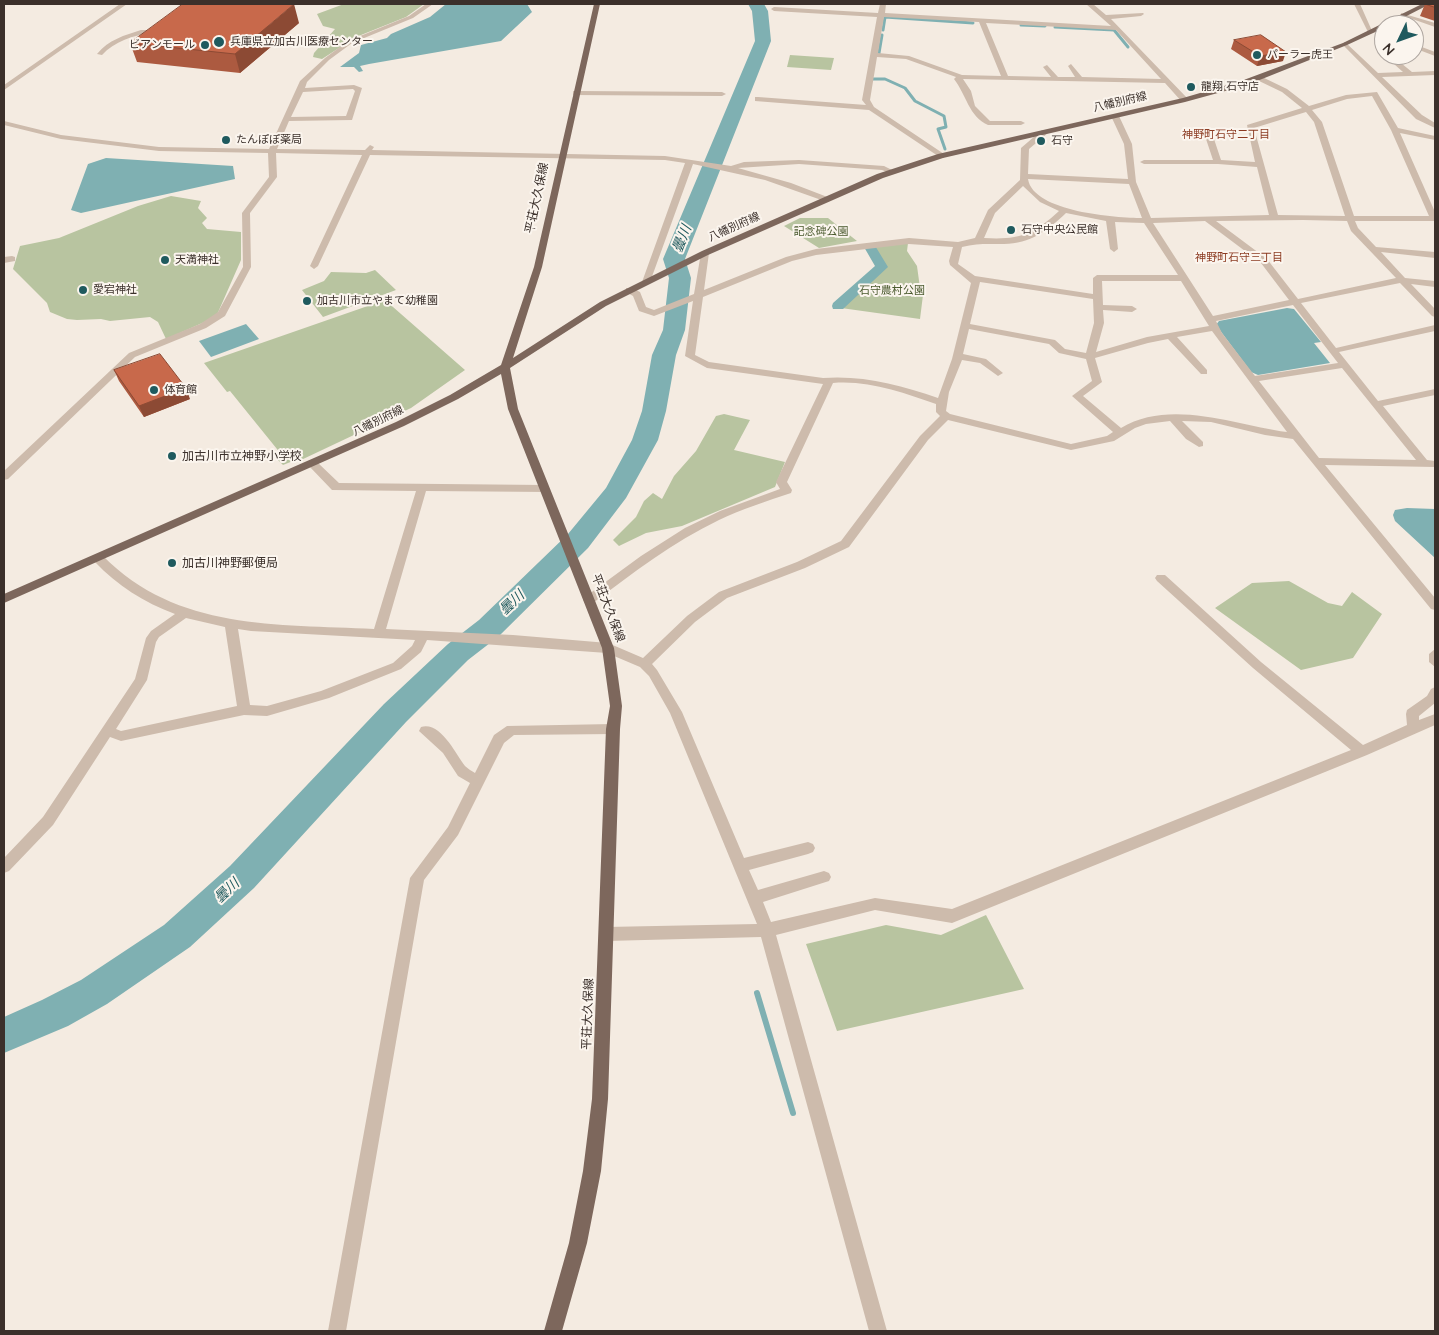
<!DOCTYPE html>
<meta charset="utf-8">
<style>
body{margin:0}
#map{position:relative;width:1439px;height:1335px;overflow:hidden;background:#f4ebe1;font-family:Quicksand,sans-serif}
canvas{display:block}
.frame{position:absolute;inset:0;border:5px solid #3b302b;pointer-events:none}
.north{position:absolute;left:1374px;top:15px;width:50px;height:50px;box-sizing:border-box;background:#fbf5ee;border:1px solid #aea6a0;border-radius:50%;rotate:228deg;font-size:14px;font-weight:700;line-height:20px;text-align:center;color:#3b302b}
.north::after{content:'';display:block;margin:auto;width:18px;height:22px;background:#1f5a5e;clip-path:polygon(50% 0,100% 100%,50% 72%,0 100%)}
</style>
<div id="map">
<canvas width="1439" height="1335"></canvas>
<div class="frame"></div>
<div class="north">N</div>
</div>
<script>
const context = document.querySelector('canvas').getContext('2d');
context.lineJoin = 'round';
function fillPath(path, color) {
  context.fillStyle = color;
  context.fill(path, 'evenodd');
}
function trace(path, color, width, dash) {
  context.strokeStyle = color;
  context.lineWidth = width;
  context.lineCap = dash ? 'butt' : 'round';
  context.setLineDash(dash || []);
  context.stroke(path);
}
function write(font, color, halo, rows, align = 'center') {
  context.font = font + ' Quicksand,"Noto Sans JP",sans-serif';
  context.lineWidth = 4;
  context.setLineDash([]);
  context.textBaseline = 'middle';
  context.strokeStyle = halo;
  context.fillStyle = color;
  for (const [text, x, y, turn = 0] of rows) {
    context.save();
    context.translate(x, y);
    context.rotate((+turn || 0) * Math.PI / 180);
    context.textAlign = isNaN(turn) ? turn : align;
    if (halo) context.strokeText(text, 0, 0);
    context.fillText(text, 0, 0);
    context.restore();
  }
}
fillPath(new Path2D(`
 M344,4H424L406,17L356,37L322,59L313,57L314,53L335,29L323,26L317,14Z
 M790,55L834,58L831,70L787,67Z
 M171,196L201,201L198,208L207,218L202,223L207,229L241,232V260L216,317L166,339L158,322L150,317L110,321L101,319L77,320L67,319L50,312L47,303L13,269L20,246L59,238L138,206Z
 M800,218H828L857,241L819,248L784,226Z
 M908,243L907,251L917,266L920,288L917,292L923,295L920,319L841,308L883,267L872,247Z
 M375,270L396,290L323,317L302,290L324,281L331,272L366,273Z
 M385,300L465,370L411,408L301,460L298,459L283,465L275,457L281,454L230,391L227,392L204,363Z
 M724,414L750,420L734,450L785,462L775,487L682,526L646,533L619,546L613,540L636,517L644,501L653,493L662,499L674,476L696,451L716,416Z
 M1289,581L1328,603L1342,606L1352,592L1382,614L1353,658L1301,670L1215,608L1252,583Z
 M986,915L1024,989L837,1031L806,944L886,925L941,935Z`), '#b8c4a0');
fillPath(new Path2D(`
 M446,4H527L532,12L501,41L369,64L360,66L363,71L359,72L354,67H340L359,53L361,45L387,38L391,34L430,17Z
 M106,158L233,166L235,179L81,213L71,210L88,164Z
 M1287,308L1294,309L1321,342L1314,343L1330,363L1258,375L1251,372L1216,325L1219,321Z
 M246,324L259,339L211,357L199,341Z
 M1407,508L1435,509V558L1395,521L1393,515L1395,510Z`), '#7fb0b2');
trace(new Path2D(`
 M1021,25L1045,26
 M1055,27L1114,30L1128,47
 M883,30L885,17L973,23
 M879,53L882,35
 M873,79H885L905,88L915,101L944,116L946,127L938,129L945,149`), '#7fb0b2', 3);
trace(new Path2D(`
 M757,993L793,1113`), '#7fb0b2', 6);
fillPath(new Path2D(`
 M870,243L874,244L888,267L843,309H833L832,306L833,303L875,266L864,247Z`), '#7fb0b2');
fillPath(new Path2D(`
 M748,4H764L768,11L771,41L685,259L691,278L685,330L676,355L666,411L658,440L626,498L588,548L499,636L468,660L406,722L254,888L190,947L107,1004L68,1026L4,1053V1017L42,1000L81,980L164,925L230,866L384,704L448,644L479,620L568,534L606,488L632,440L642,411L652,355L663,330L669,278L663,259L755,41L752,11Z`), '#7fb0b2');
fillPath(new Path2D(`
 M120,4H127L4,90V85Z
 M426,4H433L413,18L352,43L329,60L307,82L305,88L354,85L362,88L352,120L289,121L277,149L365,150L370,145L374,147L372,150L665,156L731,166L744,162L799,160L884,166L896,172L892,174L882,170L799,164L738,168L791,183L830,198L831,200L827,202L765,180L693,164L650,282L646,285L642,282L685,163L665,160L370,155L318,266L314,269L310,266L362,155L276,153L277,177L250,213L251,267L225,316L206,328L135,357L8,479L4,480V471L129,353L200,324L218,312L243,267L242,213L269,177L268,153L159,151L61,139L4,125V121L61,135L159,147L269,149L300,81L325,58L348,41L409,16ZM353,89L355,91L346,116L291,117L303,92Z
 M880,4H886L885,13L1111,26L1086,4H1093L1106,15L1143,13L1144,14L1141,16L1111,19L1189,100L1182,102L1165,83L963,79L971,91L975,106L990,121H1021L1025,123L1021,125H988C969,117 966,94 954,79L956,77L906,59L877,57L870,100L874,107L944,154V158H941L869,110L755,101V97H758L866,105L862,100L877,17L774,11L771,9L774,7L878,13ZM884,17L979,22L1001,76L962,75L909,56L878,53ZM986,23L1116,30L1161,79L1082,77L1071,64L1068,66L1075,77H1058L1047,65L1043,67L1051,77L1008,76Z
 M1354,4H1360L1373,33L1368,32Z
 M1401,13L1435,23V27L1401,15Z
 M141,30H155L158,32L156,37H152L151,34C134,34 114,42 102,55L97,54C108,40 125,35 141,30Z
 M1345,42L1378,73L1403,72L1385,56L1384,55V54L1391,55L1412,72L1435,71V75L1382,77L1422,115L1435,123V128L1416,119L1343,45L1342,44Z
 M1384,43V54L1376,48Z
 M1414,44L1435,52V56L1414,48Z
 M1260,76L1287,89L1309,106L1346,95L1377,92L1398,128L1435,136V140L1400,133L1435,212V221H1355L1358,228L1376,247L1435,252V258L1381,252L1405,278L1435,281V287L1411,284L1435,309V317L1432,316L1400,283L1301,303L1336,348L1435,325V331L1339,352L1378,401L1435,389V395L1383,406L1427,460L1435,461V467L1325,465L1435,598V610L1431,609L1293,439L1265,435L1211,422L1182,421L1203,442V446L1199,447L1186,439L1170,421L1146,424L1135,428L1114,441L1071,450L948,420L928,440L849,547L805,568L727,598L695,622L652,664L657,670L682,712L744,858L808,842L813,844L815,848L813,852L808,854L749,870L758,890L824,871L829,873L831,877L829,881L763,902L771,922L875,898L952,909L1351,750L1253,668L1157,581L1155,578L1157,575H1165L1261,662L1363,745L1407,725L1406,714L1407,710L1427,696L1431,689L1435,687V703L1419,716V720L1435,714V725L1367,755L957,921L952,923L875,910L776,935L887,1331H869L761,937L606,941L601,939L599,934L601,929L606,927L757,924L670,713L649,676L640,667L607,653L427,640L421,652L401,669L329,698L267,716L244,715L121,741L110,737L53,825L9,871L4,873V858L43,817L135,679L146,638L151,631L175,614C143,602 118,586 95,562L93,559L95,556H103C177,631 277,624 374,629L416,491L332,490L309,466V462H317L339,483L544,485L548,486L549,489L548,492L426,491L386,629L513,635L608,643L643,658L687,616L719,592L797,562L841,541L920,436L940,416L936,412V404C904,393 869,380 833,383L787,482L792,490L791,493C767,501 742,509 719,520C673,542 633,573 593,603H585L583,600L585,597L641,556L685,528L720,511L780,489L776,482L823,384L707,368L685,356L693,301L654,316L639,311L633,296L626,292V288H632L640,292L646,307L654,310L694,294L701,253L705,250L709,253L704,290L786,257L816,249L909,238L958,242L975,238L988,210L1020,180L1021,148L1042,130L1049,132L1029,149L1028,174L1128,179L1124,144L1111,116L1115,114L1119,116L1132,144L1136,182L1151,218L1269,215L1257,167L1218,164H1144L1140,162L1144,160H1213L1206,139L1210,137L1214,139L1221,160L1255,162L1247,125L1302,108L1282,92L1257,80L1256,78ZM1372,96L1391,130L1429,216H1354L1322,122L1312,110L1347,99ZM1306,112L1314,122L1345,216L1278,215L1254,128ZM1028,179L1129,184L1142,218C1117,218 1033,212 1028,179ZM1023,186L1040,202L1059,211C1033,235 1019,240 984,238L995,213ZM1066,213L1106,221L1110,249L1114,252L1118,249L1115,222L1144,223L1178,275H1097L1093,278V294L975,276L958,264L962,247C977,243 989,244 1004,244C1030,244 1048,230 1066,213ZM1303,220L1347,221L1351,231L1396,278L1298,299L1267,259L1216,221ZM1205,221L1261,263L1289,300L1213,316L1153,223ZM909,244L953,247L949,261L950,265L971,283L952,359L938,398C900,385 863,375 823,378L709,362L695,355L703,297L792,261L816,255ZM1102,281H1181L1209,326L1147,337L1096,352L1104,323L1103,310L1132,312L1137,309L1132,306L1103,305ZM980,282L1093,299L1094,323L1086,353L1065,349L1055,340L970,324ZM1293,305L1338,363L1255,376L1222,333L1216,321ZM969,329L1049,344L1059,353L1086,359L1092,381L1072,396L1113,432L1107,436L1071,444L950,414L946,411L949,392L962,360L980,363L998,376L1003,373L986,359L963,354ZM1212,331L1287,432C1236,425 1170,398 1121,428L1083,396L1102,382L1095,358L1148,343L1168,339L1201,374H1207V370L1177,337ZM1342,368L1416,460L1319,458L1259,381ZM186,618L225,627L237,706L121,731L116,729L147,680L156,642L159,637ZM238,629L251,631L415,640L412,646L393,663L321,691L267,706L250,705Z
 M576,91L722,92L726,94L722,96L573,95V91Z
 M12,256L15,257V261L4,263V257Z
 M1435,649V667L1429,662V654Z
 M613,724L618,725L620,729L618,733L613,734L514,735L504,743L458,835L424,880L346,1331H328L410,878L448,827L470,783L458,776L443,753L419,731L421,727C441,721 456,755 465,766C468,769 472,771 475,773L494,735L507,726Z`), '#cdbbac');
fillPath(new Path2D(`
 M594,4H600L542,267L513,358L600,302L702,251L877,174L938,154L1183,98L1241,81L1343,43L1422,4H1430L1389,25H1384V28L1347,45L1247,85L1185,102L943,158L883,178L708,255L606,306L510,368L518,409L614,648L622,706L620,729L608,1099L601,1171L587,1243L562,1331H544L569,1243L583,1171L592,1099L606,729L610,706L602,648L508,409L501,374L458,399L404,426L4,603V594L396,422L450,395L501,365L534,267Z`), '#7d675c');
fillPath(new Path2D(`
 M1425,4H1435V21L1420,16Z
 M299,23L240,73L137,62L130,43Z
 M1234,40L1283,61L1257,66L1231,49Z
 M114,370L190,399L144,417L119,381Z`), '#ac5a40');
fillPath(new Path2D(`
 M294,4L299,23L240,73L235,54Z
 M1286,52L1283,61L1257,66L1260,56Z
 M186,388L190,399L144,417L139,406Z`), '#8c4a34');
const building = new Path2D(`
 M183,4H294L235,54L130,43Z
 M1425,4H1435V7Z
 M1261,35L1286,52L1260,56L1234,40Z
 M160,354L186,388L139,406L114,370Z`);
fillPath(building, '#c8694b');
trace(building, '#8c4a34', 1);
for (const [x, y, r, color] of [
 [219,42,6,"#1f5a5e"],
 [205,45,5,"#1f5a5e"],
 [1257,55,5,"#1f5a5e"],
 [1191,87,5,"#1f5a5e"],
 [226,140,5,"#1f5a5e"],
 [1041,141,5,"#1f5a5e"],
 [1011,230,5,"#1f5a5e"],
 [165,260,5,"#1f5a5e"],
 [83,290,5,"#1f5a5e"],
 [307,301,5,"#1f5a5e"],
 [154,390,5,"#1f5a5e"],
 [172,456,5,"#1f5a5e"],
 [172,563,5,"#1f5a5e"]
]) {
  const dot = new Path2D();
  dot.arc(x, y, r, 0, 2 * Math.PI);
  context.fillStyle = color;
  context.fill(dot);
  trace(dot, '#fbf5ee', 2);
}
write('11px', '#3b302b', '#fbf5ee', [
 ["兵庫県立加古川医療センター",230,42],
 ["ビアンモール",195,45,"right"],
 ["パーラー虎王",1267,55],
 ["龍翔 石守店",1201,87],
 ["たんぽぽ薬局",236,140],
 ["石守",1051,141],
 ["石守中央公民館",1021,230],
 ["天満神社",175,260],
 ["愛宕神社",93,290],
 ["加古川市立やまて幼稚園",317,301],
 ["体育館",164,390]
], 'left');
write('11px', '#3b302b', '#fbf5ee', [
 ["八幡別府線",1120,102,-13],
 ["八幡別府線",734,227,-24],
 ["八幡別府線",378,421,-26]
]);
write('11px', '#8c3b22', '#fbf5ee', [
 ["神野町石守二丁目",1226,135],
 ["神野町石守三丁目",1239,258]
]);
write('11px', '#4a5a2e', '#fbf5ee', [
 ["記念碑公園",821,232],
 ["石守農村公園",892,291]
]);
write('12px', '#3b302b', '#fbf5ee', [
 ["平荘大久保線",537,198,-78],
 ["平荘大久保線",608,608,69],
 ["平荘大久保線",588,1014,-88]
]);
write('12px', '#3b302b', '#fbf5ee', [
 ["加古川市立神野小学校",182,456],
 ["加古川神野郵便局",182,563]
], 'left');
write('italic 14px', '#1f5a5e', '#fbf5ee', [
 ["曇川",682,239,-68],
 ["曇川",512,603,-43],
 ["曇川",227,891,-43]
]);
</script>
